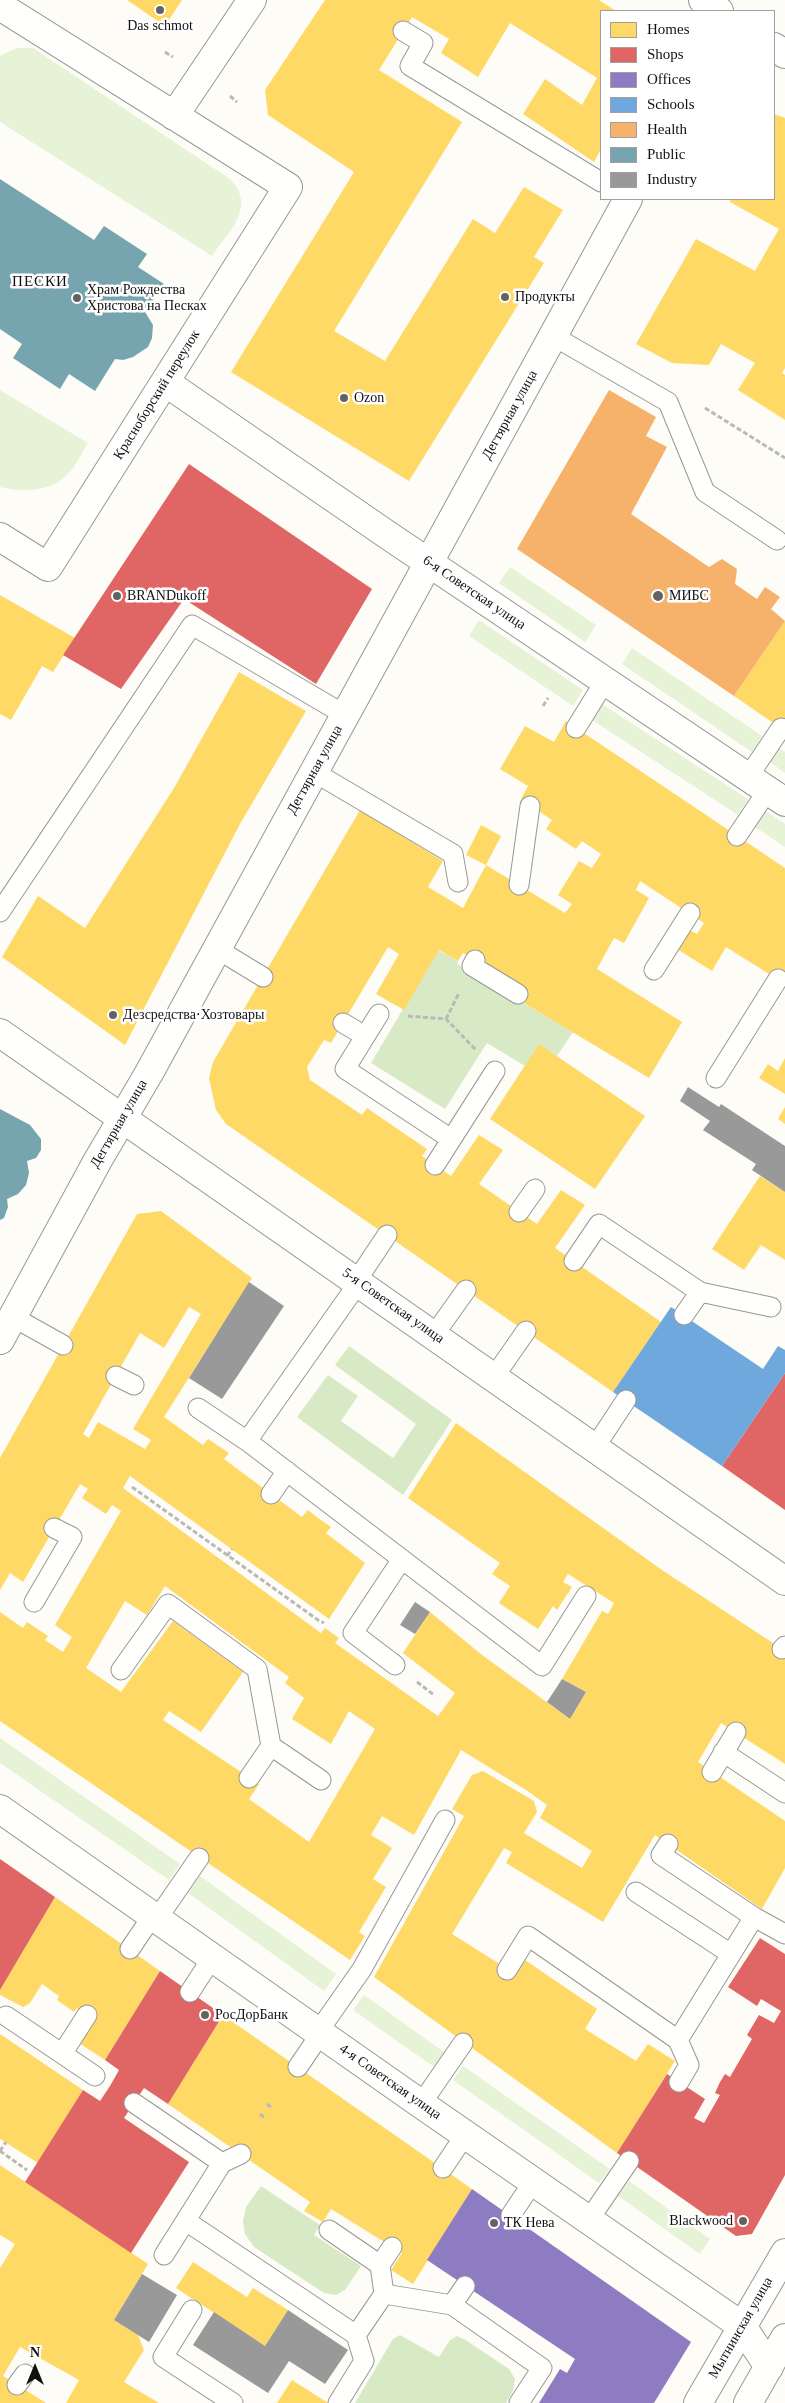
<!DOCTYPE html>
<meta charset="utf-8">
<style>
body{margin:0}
#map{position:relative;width:785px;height:2403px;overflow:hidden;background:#fdfcf7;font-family:"Times New Roman",serif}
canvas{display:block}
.legend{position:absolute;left:600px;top:10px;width:175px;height:190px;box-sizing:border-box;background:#fff;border:1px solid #a0a0a0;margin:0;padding:6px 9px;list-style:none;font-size:15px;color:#111}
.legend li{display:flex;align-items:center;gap:10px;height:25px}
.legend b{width:25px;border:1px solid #a0a0a0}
.north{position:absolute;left:10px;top:2343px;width:50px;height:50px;-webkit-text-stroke:4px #fff;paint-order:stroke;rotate:0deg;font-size:14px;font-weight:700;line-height:20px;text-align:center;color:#111}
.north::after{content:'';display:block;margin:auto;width:18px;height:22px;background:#111;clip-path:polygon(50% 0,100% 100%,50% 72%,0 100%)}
</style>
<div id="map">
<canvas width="785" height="2403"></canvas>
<ul class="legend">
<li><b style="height:14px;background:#ffd966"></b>Homes</li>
<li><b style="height:14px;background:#e06666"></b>Shops</li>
<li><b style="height:14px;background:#8e7cc3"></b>Offices</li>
<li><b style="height:14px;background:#6fa8dc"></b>Schools</li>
<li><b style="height:14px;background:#f6b26b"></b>Health</li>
<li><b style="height:14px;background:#76a5af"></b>Public</li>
<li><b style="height:14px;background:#999"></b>Industry</li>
</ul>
<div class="north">N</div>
</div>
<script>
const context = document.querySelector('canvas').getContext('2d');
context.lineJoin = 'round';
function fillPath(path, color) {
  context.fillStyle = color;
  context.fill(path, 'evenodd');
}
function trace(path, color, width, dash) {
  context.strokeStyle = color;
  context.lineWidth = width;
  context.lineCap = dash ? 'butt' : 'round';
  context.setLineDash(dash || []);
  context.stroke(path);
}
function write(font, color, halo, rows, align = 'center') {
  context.font = font + ' "Times New Roman",serif';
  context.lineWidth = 5;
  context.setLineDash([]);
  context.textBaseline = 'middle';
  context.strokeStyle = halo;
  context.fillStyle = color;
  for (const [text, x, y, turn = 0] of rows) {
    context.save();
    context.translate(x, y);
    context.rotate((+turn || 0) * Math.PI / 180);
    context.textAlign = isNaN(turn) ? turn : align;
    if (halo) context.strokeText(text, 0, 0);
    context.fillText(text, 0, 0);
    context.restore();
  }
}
fillPath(new Path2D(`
 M17,48H33L230,179C257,207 229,231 212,256L0,122V56Z
 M0,390L88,443C82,452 77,464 69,473C52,492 23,493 0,487Z
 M510,567L596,625L585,642L499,583Z
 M479,620L583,690L573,706L469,636Z
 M632,648L762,736L752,752L622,664Z
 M602,704L748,799L738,815L592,720Z
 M779,748L785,752V773L770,762Z
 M766,811L785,824V847L755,827Z
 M0,1738L180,1864L169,1880L0,1763Z
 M200,1876L336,1974L324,1991L188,1893Z
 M364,1995L444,2052L434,2067L353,2010Z
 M463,2066L610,2169L599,2183L453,2080Z
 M629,2181L710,2239L700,2254L618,2196Z`), '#e7f3d7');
fillPath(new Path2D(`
 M438,950L458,961L457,964L573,1032L557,1056L539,1045L525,1066L487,1043L445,1109L371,1063Z
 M349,1346L452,1420L403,1495L297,1417L328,1375L358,1396L341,1421L393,1458L416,1424L335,1365Z
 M261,2186L320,2225L314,2235L361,2266L345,2290L336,2295L324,2293L254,2247L245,2234L243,2221L246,2207Z
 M400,2335L439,2357L450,2340L457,2336L464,2339L509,2369L515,2379L513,2391L506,2403H355L393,2339Z`), '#d8eac5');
fillPath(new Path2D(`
 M127,0H182L165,26Z
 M325,0H599L616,11H601V149L594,162L523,114L545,79L582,105L597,78L510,23L478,77L441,53L449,39L412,17L379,70L462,122L334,331L385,361L473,219L495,233L524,187L563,210L534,257L544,263L409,481L231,372L354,172L268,115L265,90Z
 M774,114L785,118V368L782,373L785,375V420L738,390L755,363L721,344L709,365L672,363L636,344L696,239L755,271L779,229L730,202V199H774Z
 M0,595L75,638L53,672L42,666L11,720L0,714Z
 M785,621V731L734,696Z
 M239,672L306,711L240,824L125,1045L2,957L38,896L85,928L174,788Z
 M566,721L785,868V984L726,947L712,971L677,949L689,930L697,934L704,923L640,881L636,890L649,898L624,943L614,938L597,969L682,1022L649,1078L524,1003L529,992L463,953L458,961L439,950L404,1010L376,994L399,954L388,947L331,1043L324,1040L307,1067L310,1080L362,1115L367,1108L402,1132L427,1149L422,1156L451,1176L479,1135L503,1150L479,1184L537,1224L561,1190L585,1205L555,1248L661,1322L613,1392L226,1124L216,1110L209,1078L213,1062L360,810L443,861L428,887L463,908L486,865L565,913L572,904L558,895L579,861L592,868L601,854L582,841L576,849L546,829L552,820L521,799L528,786L500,769L525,726L554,742Z
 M481,825L501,836L486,865L466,855Z
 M539,1044L645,1116L595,1189L490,1119Z
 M785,1058V1094L759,1078L768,1064L778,1071Z
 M785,1107V1124L778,1119Z
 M760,1176L785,1192V1260L761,1245L744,1270L712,1249Z
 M161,1211L252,1278L164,1417L203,1445L208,1439L229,1453L224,1459L302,1517L308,1510L318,1518L331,1527L326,1533L365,1563L329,1619L130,1476L123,1488L321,1633L325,1628L339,1638L335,1643L438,1716L455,1693L403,1653L430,1612L482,1655L570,1719L586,1692L562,1679L602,1611L608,1614L614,1603L568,1574L563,1582L572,1587L557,1610L553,1606L538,1629L499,1603L510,1586L492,1574L500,1563L408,1498L456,1423L662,1570L785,1651V1764L721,1723L698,1762L785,1821V1868L762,1909L655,1835L603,1922L506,1863L512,1852L504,1848L452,1934L514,1973L525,1960L597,2009L585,2029L636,2061L648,2044L675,2061L617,2153L374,1977L464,1816L452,1809L472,1775L483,1771L534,1801L537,1812L524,1833L582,1868L592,1851L540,1818L547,1805L526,1790L461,1750L414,1835L382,1816L371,1835L392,1848L373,1879L386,1887L359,1932L365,1936L350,1960L0,1721V1612L23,1628L27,1622L48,1636L45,1640L63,1652L72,1637L55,1625L121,1511L112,1505L106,1514L82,1498L88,1489L80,1484L23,1582L10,1573L0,1590V1458L137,1214ZM189,1307L201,1314L133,1429L151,1440L145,1449L98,1422L89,1438L83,1434L140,1333L164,1348ZM165,1586L289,1677L285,1683L304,1698L292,1719L331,1744L349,1711L375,1729L309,1842L249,1799L259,1784L163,1720L169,1711L201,1732L243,1672L173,1621L121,1692L86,1668L125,1601L147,1615Z
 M55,1897L160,1971L105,2060L79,2043L94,2020L77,2008L74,2012L57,2000L59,1996L42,1984L30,2003L23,2007L0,1995V1990Z
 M223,2015L472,2189L413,2284L391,2270L402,2253L331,2209L323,2222L304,2211L310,2202L168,2104Z
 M0,2034L83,2090L38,2163L0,2139Z
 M0,2165L148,2264L114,2320L138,2335L144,2350L124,2382L159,2403H66L79,2380L20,2347L3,2376L46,2403H0V2268L15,2244L0,2235Z
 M193,2262L247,2297L253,2288L288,2310L265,2346L176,2288Z
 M292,2380L328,2403H277Z`), '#ffd966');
fillPath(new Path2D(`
 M189,464L372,589L316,684L184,599L121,689L63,655Z
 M785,1373V1510L722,1466Z
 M0,1859L55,1897L0,1990Z
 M760,1938L785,1954V2175L752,2234L736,2236L617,2153L667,2074L705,2099L694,2118L704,2123L720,2095L715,2093L720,2082L725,2074L730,2077L752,2039L747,2035L759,2015L774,2023L781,2011L761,1999L757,2006L728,1987Z
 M160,1971L223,2015L168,2104L144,2088L124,2118L189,2162L131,2253L25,2182L83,2090L100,2101L110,2086L119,2070L105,2060Z`), '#e06666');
fillPath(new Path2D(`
 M472,2189L691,2342L654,2403H539L560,2369L567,2373L575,2359L427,2260Z`), '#8e7cc3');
fillPath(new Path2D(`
 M671,1307L763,1369L778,1346L785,1350V1373L722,1466L613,1392Z`), '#6fa8dc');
fillPath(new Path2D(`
 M609,390L656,417L646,436L667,447L631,514L709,567L722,559L737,569L735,584L757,599L765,587L780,597L771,609L785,621L734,696L517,549Z`), '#f6b26b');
fillPath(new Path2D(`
 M0,179L94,240L104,226L147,254L138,267L164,284L145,312L153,325L152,338L148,347L133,357L123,360L115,359L95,391L69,374L60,389L13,358L22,344L0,329Z
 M0,1109L30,1125L41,1139V1150L36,1158L27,1161L29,1173L26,1185L18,1194L7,1199L8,1207L4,1218L0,1220Z`), '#76a5af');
fillPath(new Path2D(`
 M688,1087L719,1107L721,1104L785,1146V1192L752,1170L756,1164L703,1130L710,1121L680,1101Z
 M249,1282L284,1306L222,1399L189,1378Z
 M415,1602L430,1612L415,1634L400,1625Z
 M562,1679L586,1692L570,1719L547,1702Z
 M142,2274L177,2295L149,2342L114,2320Z
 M288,2310L348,2350L325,2384L289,2361L268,2393L193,2345L214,2312L265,2346Z`), '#999');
const service = new Path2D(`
 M403,31L423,43L410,66L601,182
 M553,336L668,402L705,492L777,540
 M576,728L605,681
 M314,772L453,854L458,882
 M748,777L781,728
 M737,836L768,790
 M519,885L530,806
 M0,912L192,625L345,715
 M217,949L263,977
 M475,960L472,966L518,994
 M654,970L690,913
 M379,1014L345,1069L451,1139
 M343,1023L365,1036
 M716,1078L778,979
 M435,1165L495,1071
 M519,1212L535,1189
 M574,1261L599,1224L700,1292L771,1307
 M357,1280L387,1235
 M359,1282L247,1441L542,1666L586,1596
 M684,1315L700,1292
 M13,1317L63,1345
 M434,1335L466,1290
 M116,1376L134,1385
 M494,1377L526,1331
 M198,1408L247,1441
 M595,1447L626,1400
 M271,1494L287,1471
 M34,1602L72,1537L54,1528
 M782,1649L785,1646
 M395,1665L353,1633L402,1559
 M121,1670L168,1604L257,1669L271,1746L321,1780
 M723,1752L785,1793
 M712,1772L736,1732
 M249,1778L271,1746
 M668,1844L661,1855L754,1917L785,1934
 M636,1892L731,1954
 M157,1919L199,1858
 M130,1949L153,1915
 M507,1970L528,1936L678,2040L689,2065L679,2082
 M190,1992L212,1958
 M6,2016L95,2076
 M318,2032L362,1969L445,1820
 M678,2040L754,1917
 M62,2054L87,2015
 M298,2067L321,2033
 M134,2103L222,2163L164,2255
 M421,2104L463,2043
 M222,2163L241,2154
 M443,2168L465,2135
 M511,2215L533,2182
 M186,2221L356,2335
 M588,2221L629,2161
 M329,2230L380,2265L384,2294L452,2305L542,2368L519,2403
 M380,2265L392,2247
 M452,2305L465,2286
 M192,2310L163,2357L233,2403
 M17,2385L25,2374
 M338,2403L364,2361L356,2335L384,2294`);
const minor = new Path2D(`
 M703,0L719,11
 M0,6L288,187L48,567L0,537
 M774,47L785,54
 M174,116L252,0
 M165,382L392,538L785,802
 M0,1033L785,1581
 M0,1340L98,1160L149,1073L628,199
 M0,1809L421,2104L742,2326L769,2367`);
const tertiary = new Path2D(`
 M698,2403L785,2253
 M748,2403L785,2338`);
trace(service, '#979795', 21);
trace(minor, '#979795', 30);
trace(tertiary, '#979795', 30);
trace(new Path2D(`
 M165,52L173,57
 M230,96L237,102
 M705,408L785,458
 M543,706L548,698
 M408,1016L446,1019L476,1050
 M446,1019L459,993
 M132,1487L318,1620L324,1623
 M227,1556L232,1549
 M417,1682L434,1695
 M267,2104L272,2108
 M260,2114L265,2118
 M0,2151L27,2170
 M0,2151L6,2142`), '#b9b9b8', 3, [5, 2.5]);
trace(service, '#fffffe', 19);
trace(minor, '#fffffe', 28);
trace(tertiary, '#fffffe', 28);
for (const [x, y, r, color] of [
 [160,10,5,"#646362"],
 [505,297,5,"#646362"],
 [77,298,5,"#646362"],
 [344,398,5,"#646362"],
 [117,596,5,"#646362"],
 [658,596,6,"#646362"],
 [113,1015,5,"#646362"],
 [205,2015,5,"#646362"],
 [743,2221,5,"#646362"],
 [494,2223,5,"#646362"]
]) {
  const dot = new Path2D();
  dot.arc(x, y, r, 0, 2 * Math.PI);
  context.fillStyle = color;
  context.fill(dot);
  trace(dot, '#fff', 2);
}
write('14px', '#111', '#fff', [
 ["Das schmot",160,26,"center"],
 ["Храм Рождества",87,290],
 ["Христова на Песках",87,306],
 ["Продукты",515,297],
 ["Ozon",354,398],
 ["BRANDukoff",127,596],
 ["МИБС",669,596],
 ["Дезсредства·Хозтовары",123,1015],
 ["РосДорБанк",215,2015],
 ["Blackwood",733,2221,"right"],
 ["ТК Нева",504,2223]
], 'left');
write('14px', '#111', '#fff', [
 ["Красноборский переулок",157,395,-58],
 ["Дегтярная улица",510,415,-61],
 ["6-я Советская улица",474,593,34],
 ["Дегтярная улица",315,770,-61],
 ["Дегтярная улица",119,1124,-60],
 ["5-я Советская улица",393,1306,35],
 ["4-я Советская улица",390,2082,35],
 ["Мытнинская улица",741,2328,-60]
]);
context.letterSpacing = '1px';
write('15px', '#111', '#fff', [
 ["ПЕСКИ",40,282]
]);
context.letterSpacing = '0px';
</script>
